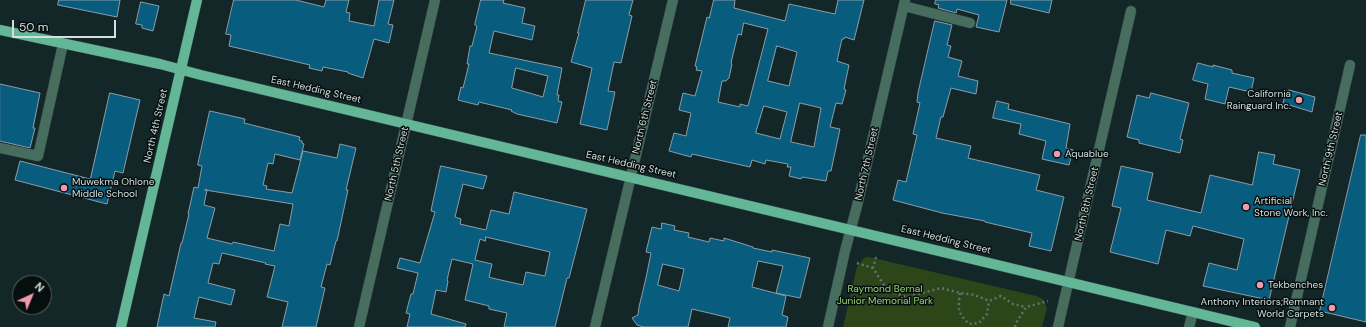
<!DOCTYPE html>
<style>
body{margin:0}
#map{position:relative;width:1366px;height:327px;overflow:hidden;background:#142728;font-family:"DM Sans",sans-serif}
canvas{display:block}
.north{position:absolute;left:12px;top:275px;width:40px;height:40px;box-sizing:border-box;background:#060e0e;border:1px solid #586162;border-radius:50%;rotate:44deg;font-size:11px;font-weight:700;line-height:16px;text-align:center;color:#d3dedf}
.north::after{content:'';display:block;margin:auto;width:14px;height:18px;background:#f29aad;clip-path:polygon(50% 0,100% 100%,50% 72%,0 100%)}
.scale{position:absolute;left:12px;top:20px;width:104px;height:18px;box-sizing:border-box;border:2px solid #d3dedf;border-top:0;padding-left:5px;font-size:12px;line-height:14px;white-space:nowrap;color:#d3dedf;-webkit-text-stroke:3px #060e0e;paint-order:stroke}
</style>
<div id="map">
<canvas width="1366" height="327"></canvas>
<div class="north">N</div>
<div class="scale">50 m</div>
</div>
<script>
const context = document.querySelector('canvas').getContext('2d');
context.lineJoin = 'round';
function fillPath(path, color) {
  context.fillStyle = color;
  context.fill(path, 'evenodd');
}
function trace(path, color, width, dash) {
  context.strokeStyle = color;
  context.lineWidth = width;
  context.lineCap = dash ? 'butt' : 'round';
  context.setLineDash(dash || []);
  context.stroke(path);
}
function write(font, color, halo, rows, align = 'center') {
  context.font = font + ' "DM Sans",sans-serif';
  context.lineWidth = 3;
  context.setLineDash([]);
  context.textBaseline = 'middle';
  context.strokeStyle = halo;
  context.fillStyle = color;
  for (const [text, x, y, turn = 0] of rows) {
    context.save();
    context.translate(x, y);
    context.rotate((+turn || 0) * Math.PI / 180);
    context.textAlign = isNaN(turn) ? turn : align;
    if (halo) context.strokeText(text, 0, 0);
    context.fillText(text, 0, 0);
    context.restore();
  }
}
fillPath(new Path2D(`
 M869,257L1036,296L1043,299L1047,308L1042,327H843L857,267L864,258Z`), '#2c4619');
const building = new Path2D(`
 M59,0H120L117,17L58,5Z
 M234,0H296L324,7L326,0H349L346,12L350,13L349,21L374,26L379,0H394L388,24L393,25L389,43L374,39L363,78L348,73V72L323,67L322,71L309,68L310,65L229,46L231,35L226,34Z
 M481,0H504L503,3L525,8L522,23L535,26L532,40L494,31L489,53L562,68L557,95H559L558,101L562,102L557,123L517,114L511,111L512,110L479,102L478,105L458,100L461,87L463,88L469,64H467L470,46H472L477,26L475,25ZM516,68L548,76L543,97L512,88Z
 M586,0H633L629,15L632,16L621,63L614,62L608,91L615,92L607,130L580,124L592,68L571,62L579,33H578Z
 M714,0H735L734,8L785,21L789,4L835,14L838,0H864L854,40L845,37L844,39H842L837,61L849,65L844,89L846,90L842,104L836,103L830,127L840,129L831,171H828L826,181L802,177L801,179L789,176L791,167H787L788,164L766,160L765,164L752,160L750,167L692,154L691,157L669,151L674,133L686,136L691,113L679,110L683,93L695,96L702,71L696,70L697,67L695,66L707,17L709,18ZM744,23L768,29L748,106L740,104V107L718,102L722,81H726L729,78L732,64L731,63L738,34L741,35ZM777,46L797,52L789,86L768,81ZM800,103L821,108L814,147L791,142ZM764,106L787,112L780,139L756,133Z
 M936,0H1007L999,32L976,27L979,15L957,9L956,13L938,8L939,5L935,4Z
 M1011,0H1052L1049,13L1011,4Z
 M141,2L159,6L153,31L142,28V25L136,24Z
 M935,21L952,25L947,45L951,46L948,57L962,61L958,76L978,81L976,94L951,88L943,117H941L936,138L971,146L968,158L1040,175L1036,190L1064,197L1051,251L1029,246L1032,233L985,222V221L942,213L893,200L898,180L906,182L917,135L913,134L920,103L917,102L918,93Z
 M1198,63L1213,67V65L1232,70V73L1254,78L1251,92L1229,87L1225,104L1205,99L1208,84L1193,80Z
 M0,84L40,93L33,128H35L30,148L0,141Z
 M1289,90L1315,97L1312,112L1283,103L1286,91H1288Z
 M110,93L140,100L123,173L115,171L107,204L15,180L20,161L90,179Z
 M1151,93L1189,103L1180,139L1183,140L1180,153L1139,143V140L1127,137L1137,95L1149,98Z
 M997,101L1009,104L1008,109L1070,124L1066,148L1073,150L1069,165L1042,159L1046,141L1019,134L1021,124L993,118Z
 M210,111L245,119L244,123L300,137L299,140L302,141V143L304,144L300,160L275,154L273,164L268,163L263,185L267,186L266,189L292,193L303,151L337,158L340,144L356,148L346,190H348L337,241H336L330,265L327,264L321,287L325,288L316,327H282L288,302L267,297L275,266L265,264L266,263L222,253L219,264L213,263L208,283L235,290L231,305L199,297L194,318L216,322L215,327H157L164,294L169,296L181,243H182L189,214H188L194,187L198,188L202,166L198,165ZM205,190L293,204L289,226L280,224L274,251L233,242L232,244L207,238L215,208L204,205L207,190Z
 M1361,135H1366V322L1320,311Z
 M1259,152L1275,155L1273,164L1300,170L1269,300L1203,286L1209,263L1237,270L1244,239L1193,226L1190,236L1166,230L1158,264L1110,252L1121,208L1112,206L1121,166L1153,173L1147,200L1201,213L1210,175L1252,185Z
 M441,166L487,176L483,189L463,184L455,217L461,219L460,224L486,230L491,210L509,214L514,192L587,209L569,278H567L555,327H504L507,313L489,309V306L465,300L473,264L452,259L447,280L448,281L446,292L436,290L431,314L466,324L465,327H407L410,314L406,313L411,294H413L418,273L397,268L400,258L420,263L435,212L431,211L432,206ZM486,237L550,252L545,276L526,272L523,285L492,278L489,277L492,264L475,260L480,239L485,241Z
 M662,223L675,226L674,230L689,233L688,237L709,242L710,238L724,241V238L753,247V248L772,252V250L810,258L800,298L776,293L783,266L758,261L752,287L786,296L782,315L788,317L786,327H728L730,318L692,309L688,327H644L637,325L632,318L638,315L639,307L646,278L651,253L646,252L652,227L661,229ZM663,264L684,269L679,291L658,285Z`);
fillPath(building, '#085c7e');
trace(building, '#8c9da7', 1);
const minor = new Path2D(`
 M904,6L970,23
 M0,148L38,156L63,44
 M359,327L435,0
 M595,327L673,0
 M828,327L845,251L857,206L905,0
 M1058,327L1131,11
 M1189,327L1193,312
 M1290,327L1350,65`);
const major = new Path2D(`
 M0,30L160,64L201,75C553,159 904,242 1255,327
 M121,327L197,0`);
trace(minor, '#334445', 11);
trace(major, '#334445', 11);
trace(new Path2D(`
 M876,257L873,268L887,290L906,297L941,288L960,293L975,295L989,301L1001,296L1013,304L1026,307
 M857,263L873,268
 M960,293C958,309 957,312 969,324L979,323L987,314L989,301
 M1015,327L1016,323L1026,307L1048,301`), '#627273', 2.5, [2, 3]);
trace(minor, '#466d5d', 10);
trace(major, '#63b797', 10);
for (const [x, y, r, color] of [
 [1299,100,4,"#f29aad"],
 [1057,154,4,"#f29aad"],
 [64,188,4,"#f29aad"],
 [1246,207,4,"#f29aad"],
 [1260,285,4,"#f29aad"],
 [1332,308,4,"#f29aad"]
]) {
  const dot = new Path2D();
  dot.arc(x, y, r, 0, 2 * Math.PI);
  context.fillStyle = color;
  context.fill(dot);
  trace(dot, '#060e0e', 1.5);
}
write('10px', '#d3dedf', '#060e0e', [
 ["East Hedding Street",316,90,13],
 ["North 6th Street",645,117,-76],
 ["North 4th Street",156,126,-77],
 ["North 9th Street",1331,149,-77],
 ["North 5th Street",397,164,-77],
 ["North 7th Street",867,164,-77],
 ["East Hedding Street",631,165,13],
 ["North 8th Street",1087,204,-77],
 ["East Hedding Street",946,240,14]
]);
write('10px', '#d3dedf', '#060e0e', [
 ["California",1291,94,"right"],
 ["Rainguard Inc.",1291,106,"right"],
 ["Aquablue",1065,154],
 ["Muwekma Ohlone",72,182],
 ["Middle School",72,194],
 ["Artificial",1254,201],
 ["Stone Work, Inc.",1254,213],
 ["Tekbenches",1268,285],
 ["Anthony Interiors;Remnant",1324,302,"right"],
 ["World Carpets",1324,314,"right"]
], 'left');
write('10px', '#9ad573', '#060e0e', [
 ["Raymond Bernal",885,289],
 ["Junior Memorial Park",885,301]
]);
</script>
